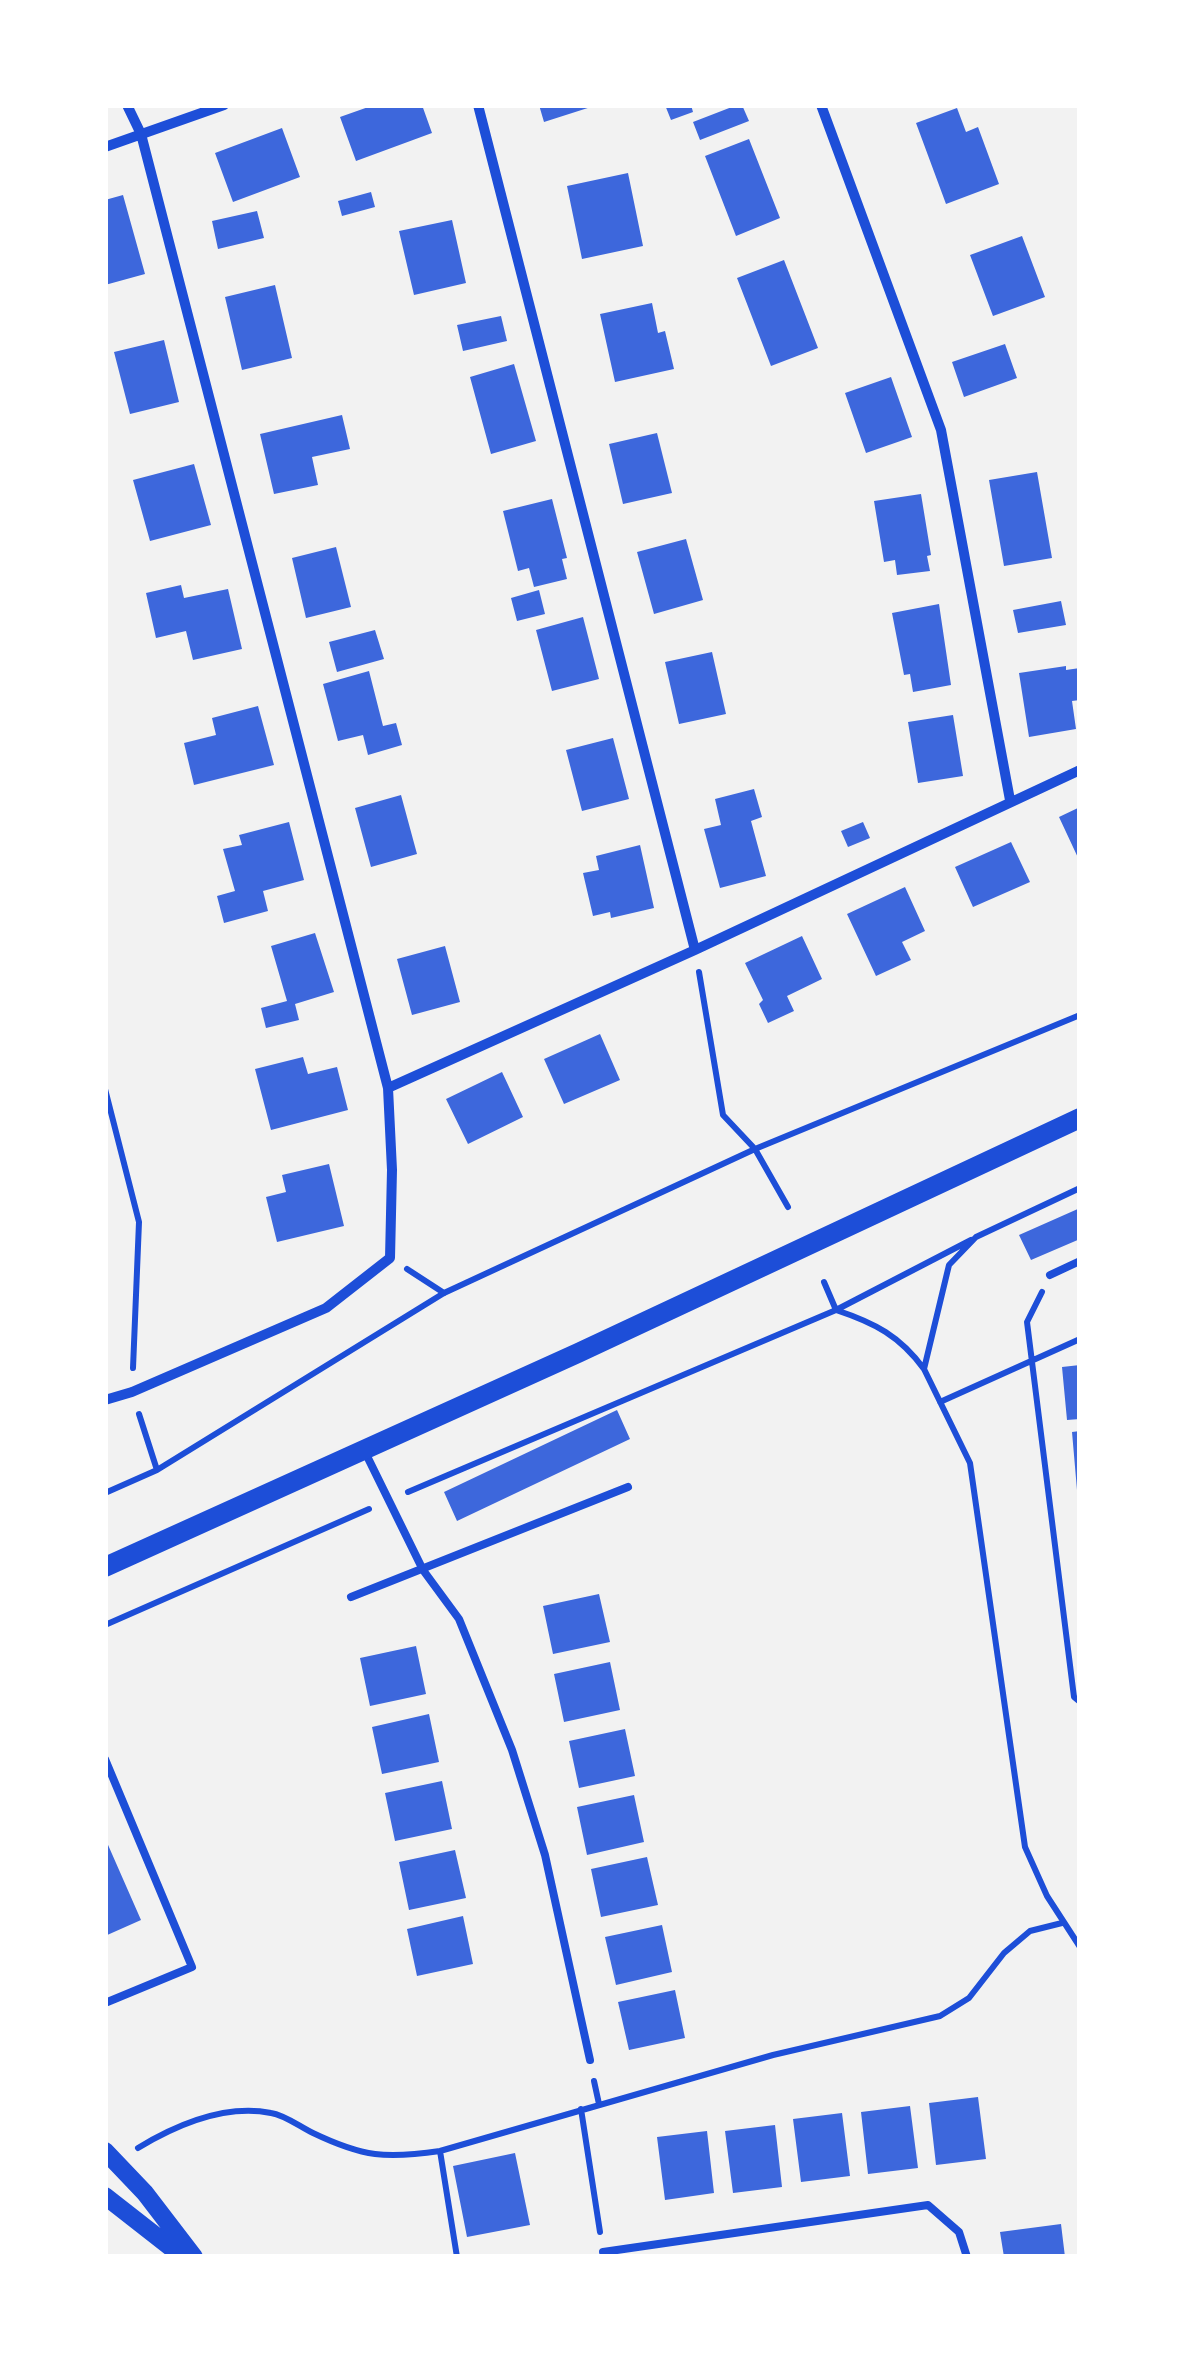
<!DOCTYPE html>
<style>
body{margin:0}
#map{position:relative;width:1185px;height:2362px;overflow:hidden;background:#f2f2f2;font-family:Rubik,sans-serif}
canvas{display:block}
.frame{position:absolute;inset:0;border:108px solid #fff;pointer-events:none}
</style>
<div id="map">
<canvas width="1185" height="2362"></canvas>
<div class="frame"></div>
</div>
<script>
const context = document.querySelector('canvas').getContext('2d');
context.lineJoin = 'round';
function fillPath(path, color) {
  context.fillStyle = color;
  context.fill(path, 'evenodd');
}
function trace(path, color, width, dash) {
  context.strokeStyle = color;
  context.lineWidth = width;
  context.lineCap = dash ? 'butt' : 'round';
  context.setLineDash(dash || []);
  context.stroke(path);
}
fillPath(new Path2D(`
 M374,105H422L432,133L356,161L340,117Z
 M539,105H594V106L544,122Z
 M665,105H691L693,112L671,120Z
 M737,105H742L749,121L700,140L693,122Z
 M957,108L966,132L978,127L999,184L946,204L916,123Z
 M282,128L300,177L233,202L215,153Z
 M749,139L780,218L736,236L705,156Z
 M628,173L643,246L582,259L567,186Z
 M371,192L375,207L342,216L338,201Z
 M123,195L145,274L105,285V200Z
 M257,211L264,238L218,249L212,221Z
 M452,220L466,283L414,295L399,231Z
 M1022,236L1045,297L993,316L970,255Z
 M784,260L818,348L771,366L737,278Z
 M275,285L292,358L242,370L225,297Z
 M652,303L658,333L665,331L674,369L615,382L600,314Z
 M501,316L507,341L463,351L457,325Z
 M164,340L179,402L130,414L114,352Z
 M1005,344L1017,378L964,397L952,362Z
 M514,364L536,441L491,454L470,377Z
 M891,377L912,437L866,453L845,393Z
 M342,415L350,449L312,457L318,485L274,494L260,434Z
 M657,433L672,493L623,504L609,444Z
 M194,464L211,525L150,541L133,480Z
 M1037,472L1052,558L1004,566L989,480Z
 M921,494L931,555L927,556L930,571L897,575L895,560L884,562L874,501Z
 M552,499L567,558L562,559L567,579L534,587L529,568L518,571L503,511Z
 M686,539L703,600L654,614L637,552Z
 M336,547L351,607L306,618L292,558Z
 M181,585L184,598L228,589L242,649L193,660L186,631L156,638L146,593Z
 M539,590L545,614L517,621L511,598Z
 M1061,601L1066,625L1018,633L1013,610Z
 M939,604L951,685L913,692L910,674L904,675L892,613Z
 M583,617L599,679L552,691L536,630Z
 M375,630L384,659L337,672L329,642Z
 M712,652L726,714L679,724L665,662Z
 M1066,666V670L1080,668V700L1072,701L1076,729L1029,737L1019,673Z
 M369,671L383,726L396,723L402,745L368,755L363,735L338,741L323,684Z
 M258,706L274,765L194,785L184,743L216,735L212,718Z
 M953,715L963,776L918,783L908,722Z
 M613,738L629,799L582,811L566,750Z
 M754,789L762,817L751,821L766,876L720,888L704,829L721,825L715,799Z
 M401,795L417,854L371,867L355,808Z
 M1080,807V862L1059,817Z
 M289,822L304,880L263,891L268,911L224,923L217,896L235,891L223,849L242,845L239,835Z
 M863,822L870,838L848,847L841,831Z
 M1011,842L1030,882L973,907L955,867Z
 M640,845L654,908L611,918L610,912L593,916L583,873L599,870L596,856Z
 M905,887L925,931L902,942L911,960L876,976L847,914Z
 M315,933L334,992L295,1004L299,1020L266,1028L261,1008L287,1001L271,946Z
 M802,936L822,979L787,996L794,1011L768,1023L759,1004L763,1000L745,963Z
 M445,946L460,1002L412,1015L397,959Z
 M600,1034L620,1080L564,1104L544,1059Z
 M303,1057L308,1074L337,1067L348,1110L271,1130L255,1069Z
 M502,1072L523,1117L468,1144L446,1099Z
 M329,1164L344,1226L277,1242L266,1197L286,1192L282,1175Z
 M1080,1208V1239L1031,1260L1019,1235Z
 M1080,1365V1419L1067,1420L1062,1367Z
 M617,1410L630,1439L457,1521L444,1492Z
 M1080,1431V1489L1077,1490L1072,1432Z
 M599,1594L610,1642L553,1654L543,1606Z
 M416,1646L426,1694L370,1706L360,1658Z
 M610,1662L620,1710L564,1722L554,1674Z
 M429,1714L439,1762L382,1774L372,1727Z
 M625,1729L635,1776L579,1788L569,1741Z
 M442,1781L452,1829L395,1841L385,1793Z
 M634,1795L644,1842L587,1855L577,1807Z
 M105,1838L141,1920L105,1936Z
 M455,1850L466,1898L409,1910L399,1862Z
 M647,1857L658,1905L601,1917L591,1869Z
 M463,1916L473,1964L417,1976L407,1929Z
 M662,1925L672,1972L616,1985L605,1937Z
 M675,1990L685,2038L629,2050L618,2002Z
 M978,2097L986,2159L936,2165L929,2103Z
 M910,2106L918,2168L868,2174L861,2112Z
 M842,2113L850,2176L801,2182L793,2119Z
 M775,2125L782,2187L733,2193L725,2131Z
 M707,2131L714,2193L665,2200L657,2137Z
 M515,2153L530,2225L467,2237L453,2166Z
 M1061,2224L1065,2257H1004L1000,2232Z`), '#3d67dc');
trace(new Path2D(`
 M699,972L723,1115L755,1149L788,1207
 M105,1089L139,1222L133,1368
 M1080,1188L976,1237L949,1265L924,1369L970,1463L1025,1847L1047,1896L1080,1947
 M407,1269L444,1293
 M824,1282L836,1310L971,1240
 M1042,1292L1027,1322L1074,1697L1080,1702
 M940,1402L1080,1339
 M139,1414L157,1470
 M408,1492L836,1310C875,1323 900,1336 924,1369
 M105,1493L157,1470L444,1293L755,1149L1080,1015
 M105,1625L369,1509
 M594,2081L599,2104
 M581,2109L600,2232
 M138,2148C176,2125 225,2104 271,2113C285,2115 300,2127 313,2133C363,2157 386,2159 440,2151L773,2055L940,2016L969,1998L1004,1953L1030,1931L1062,1923
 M440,2151L457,2257`), '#1d4ed8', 6);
trace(new Path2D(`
 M1050,1275L1080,1261
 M366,1454L423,1570L459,1619L512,1750L545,1855L590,2060
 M351,1597L628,1487
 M105,1759L192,1967L105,2003
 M603,2252L928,2205L959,2232L967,2257`), '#1d4ed8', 8);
trace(new Path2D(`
 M478,105L695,950
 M821,105L941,430L1010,800
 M105,147L224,105
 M388,1088L695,950L1080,770
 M105,1400L132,1392L326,1308L390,1258L392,1170L388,1088L141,134L127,105`), '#1d4ed8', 10);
trace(new Path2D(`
 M105,2151L145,2193L194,2257
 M105,2196L183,2257`), '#1d4ed8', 18);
trace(new Path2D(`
 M105,1567L578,1353L1080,1118`), '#1d4ed8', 20);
</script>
